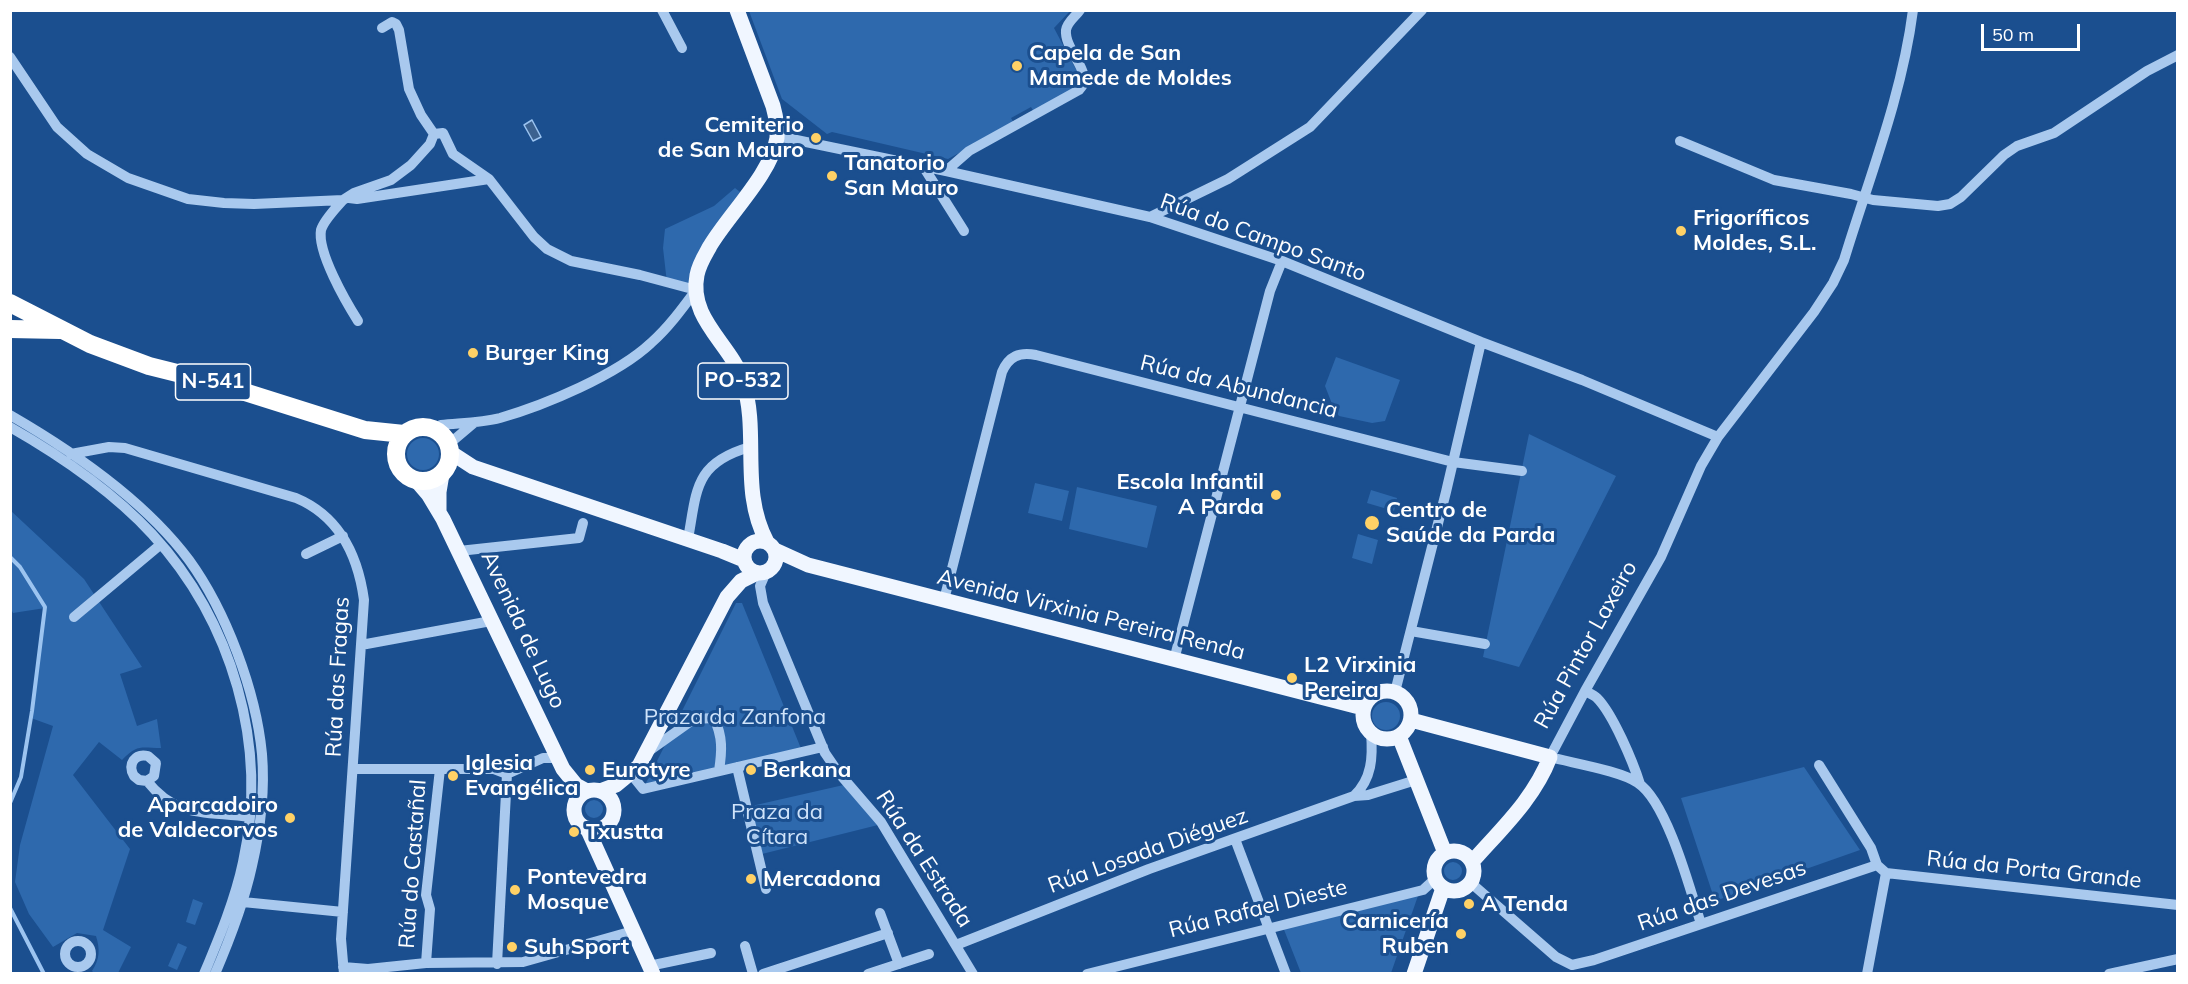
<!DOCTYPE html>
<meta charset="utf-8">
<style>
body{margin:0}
#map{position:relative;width:2188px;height:984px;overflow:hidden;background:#1b4f8f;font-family:Mulish,sans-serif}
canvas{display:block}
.frame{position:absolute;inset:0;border:12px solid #fff;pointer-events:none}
.scale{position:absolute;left:1981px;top:24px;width:99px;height:27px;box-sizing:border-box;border:3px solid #fff;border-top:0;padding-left:8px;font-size:18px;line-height:21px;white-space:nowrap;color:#fff;-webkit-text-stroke:4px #1b4f8f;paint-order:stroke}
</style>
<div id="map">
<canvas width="2188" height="984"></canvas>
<div class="frame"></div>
<div class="scale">50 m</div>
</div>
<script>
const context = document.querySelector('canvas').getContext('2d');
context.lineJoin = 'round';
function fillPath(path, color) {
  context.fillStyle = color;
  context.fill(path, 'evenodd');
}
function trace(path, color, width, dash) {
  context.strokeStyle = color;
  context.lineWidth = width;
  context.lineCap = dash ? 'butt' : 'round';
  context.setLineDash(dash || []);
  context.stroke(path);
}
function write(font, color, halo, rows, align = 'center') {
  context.font = font + ' Mulish,sans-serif';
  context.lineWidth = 6;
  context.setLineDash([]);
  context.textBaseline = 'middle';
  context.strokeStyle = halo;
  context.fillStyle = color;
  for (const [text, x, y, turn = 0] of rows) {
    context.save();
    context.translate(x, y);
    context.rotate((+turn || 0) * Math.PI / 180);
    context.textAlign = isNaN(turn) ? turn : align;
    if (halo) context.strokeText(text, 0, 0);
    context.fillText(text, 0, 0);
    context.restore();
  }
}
fillPath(new Path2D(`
 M749,11H1070L1054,28L1081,79L1079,88L1034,112L1031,107L1011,118L1014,123L948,159L832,132L827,134L782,99Z
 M735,188L745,196L717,235L696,290L667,283L663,248L665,229L714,206Z
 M1336,357L1400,380L1385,421L1372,423L1339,416L1334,409L1325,386Z
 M1529,434L1616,476L1519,667L1483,657Z
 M407 454a16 16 0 1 1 32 0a16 16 0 1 1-32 0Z
 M1035,483L1069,491L1062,521L1028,513Z
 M1077,487L1157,506L1147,548L1069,529Z
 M1371,490L1397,498L1394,511L1367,503Z
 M10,510L84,579L142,667L120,674L137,726L157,719L161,748C140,748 138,744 122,760L99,742L73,775L130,849L103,930L131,947L118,973H94L92,971C100,959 100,949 96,936L77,933L53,947L29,914L15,882L20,845L53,726L31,718L45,608L13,613L11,609Z
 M1358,534L1378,540L1372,564L1352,558Z
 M736,603H742L802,751L643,789Z
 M1372 716a14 14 0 1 1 28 0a14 14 0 1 1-28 0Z
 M1804,767L1860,850L1715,901L1681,798Z
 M848,784L882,824L758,855L747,807Z
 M585 809a9 9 0 1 1 18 0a9 9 0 1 1-18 0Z
 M1444 871a9 9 0 1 1 18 0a9 9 0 1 1-18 0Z
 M1419,893L1391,973H1301L1281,922Z
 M193,899L203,903L195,925L186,922Z
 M178,943L187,947L177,970L168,966Z`), '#2e69ad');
const water = new Path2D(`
 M532,120L541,137L533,141L524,125Z`);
fillPath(water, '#3c6290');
trace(water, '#9cc4f0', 1.5);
trace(new Path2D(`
 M10,557L20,567L45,607L32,711L21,777L10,803
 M10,908L44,974`), '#9cc4f0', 4);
trace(new Path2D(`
 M662,10L682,48
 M382,28L392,22L396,24L399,30L409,89L421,115L434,134
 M10,57L57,127L87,154L128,178L188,199L224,203L254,204L343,200L354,193L391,180L411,165L430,144L434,134L443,133L453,154L489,179L534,237L547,249L571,261L640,275L696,290C682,309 668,328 651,343C617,375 545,405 500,418C481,423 460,423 441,425L435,429
 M777,136L946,171L1150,217L1282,261L1481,342L1582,380L1718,437
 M1680,141L1774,180L1851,194L1873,200L1938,206L1950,204L1961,197L2004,155L2017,146L2054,133L2147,71L2178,55
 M923,166L964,231
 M946,171L969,151L1079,90C1096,74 1064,51 1066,30C1067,22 1076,16 1080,10
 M349,198L357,199L489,179
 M343,200C336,208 324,220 321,230C317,252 346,302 358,321
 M1150,217L1228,179L1310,127L1422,10
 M10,415C74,452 145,501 189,560C226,611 256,691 262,754C265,790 260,831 252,866C244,903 230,939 215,974
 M10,427C59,455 114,493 152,534C232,621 269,745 243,862C235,900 219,938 204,974
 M449,444L475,422
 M71,454L109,447L125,448L296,498C339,516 358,556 364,600L341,939L344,974
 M688,539C697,490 694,463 750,447
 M459,551L579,538L583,523
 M306,554L343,536
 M766,572L760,586L763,603L825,753L838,772L881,822L973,974
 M944,600L1002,372C1009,356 1019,352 1036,355L1453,462L1522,471
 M74,617L160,545
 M1411,631L1485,644
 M361,645L491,621
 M1174,660L1270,291L1282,261
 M1585,691C1589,693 1594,695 1597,698C1613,714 1633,762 1640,784
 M1395,692L1446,492L1481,342
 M649,751L694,719L714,718C723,737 722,751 719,771
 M1819,765L1871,848L1877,865
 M737,767L766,889
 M353,769H494L507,774
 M507,774L543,758H557
 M631,774L643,789L823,747
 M147,781L154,776L156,763L148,756C135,753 127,764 134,776L139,780L147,781C176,818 206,811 249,817
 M1354,796C1372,779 1373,757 1371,733
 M1235,839L1286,974
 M1886,873L2178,905
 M1471,883L1556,957L1572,965L1594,960L1877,865L1886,873
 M243,902L343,912
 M880,913L899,964
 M1701,924C1690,889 1667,802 1638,783C1622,771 1572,763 1550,757L1585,691L1661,557L1701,466L1718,437L1814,312L1833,283L1844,260C1869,178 1902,96 1913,10
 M65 954a13 13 0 1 1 26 0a13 13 0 1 1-26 0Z
 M956,945L1149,869L1354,796L1368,795L1416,780
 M745,946L753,974
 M426,963L430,909L426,895L440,769
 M497,964L507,774
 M649,966L711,953
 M343,967L368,969L426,963L523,962L633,931
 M763,974L888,933
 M868,974L929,954
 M1087,974L1423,890L1435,879
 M1867,974L1886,873
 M2109,974L2178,959`), '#a9c9ee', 10);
trace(new Path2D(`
 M737,10L773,106C776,117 778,127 777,138C771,174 729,214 710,246C705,255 699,264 697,275C688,319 731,344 743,381C760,435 739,489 767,542
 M450,452L473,467L722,551L744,560
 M416,480L428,494L443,519L563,769L576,785L587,791
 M439,511V492L442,474
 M744 557a16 16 0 1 1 32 0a16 16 0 1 1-32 0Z
 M775,550L808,565L1363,708
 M1363 715a24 24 0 1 1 48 0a24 24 0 1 1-48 0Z
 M1411,720L1550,757C1534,799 1501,829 1472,862
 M1399,736L1445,853
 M574 810a20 20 0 1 1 40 0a20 20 0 1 1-40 0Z
 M600,791L616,785L639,766L727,597L741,581L757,573
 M587,828L653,974
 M1434 871a20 20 0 1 1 40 0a20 20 0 1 1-40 0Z
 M1414,974L1443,888`), '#f0f6ff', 15);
trace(new Path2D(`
 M10,303L90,344L149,366L213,382L365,430L404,434
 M10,329L60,330
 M396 454a27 27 0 1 1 54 0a27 27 0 1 1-54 0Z`), '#fff', 18);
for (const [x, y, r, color] of [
 [1017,66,6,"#ffd166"],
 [816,138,6,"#ffd166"],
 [832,176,6,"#ffd166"],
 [1681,231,6,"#ffd166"],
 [473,353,6,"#ffd166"],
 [1276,495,6,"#ffd166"],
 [1372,523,8,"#ffd166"],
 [1292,678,6,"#ffd166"],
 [590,770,6,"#ffd166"],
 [751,770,6,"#ffd166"],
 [453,776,6,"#ffd166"],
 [290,818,6,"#ffd166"],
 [574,832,6,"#ffd166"],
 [751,879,6,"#ffd166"],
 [515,890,6,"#ffd166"],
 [1469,904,6,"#ffd166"],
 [1461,934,6,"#ffd166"],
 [512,947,6,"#ffd166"]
]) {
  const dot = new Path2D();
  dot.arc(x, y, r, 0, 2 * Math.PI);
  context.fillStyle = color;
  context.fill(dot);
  trace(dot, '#1b4f8f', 2);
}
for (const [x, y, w] of [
 [743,381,90],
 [213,382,75]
]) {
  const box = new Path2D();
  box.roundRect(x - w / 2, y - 18, w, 36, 4.5);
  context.fillStyle = '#1b4f8f';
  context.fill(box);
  trace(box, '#fff', 1.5);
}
write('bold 21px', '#fff', null, [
 ["PO-532",743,381],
 ["N-541",213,382]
]);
write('bold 22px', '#fff', '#1b4f8f', [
 ["Capela de San",1029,53],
 ["Mamede de Moldes",1029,78],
 ["Cemiterio",804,125,"right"],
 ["de San Mauro",804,150,"right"],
 ["Tanatorio",844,163],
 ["San Mauro",844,188],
 ["Frigoríficos",1693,218],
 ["Moldes, S.L.",1693,243],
 ["Burger King",485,353],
 ["Escola Infantil",1264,482,"right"],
 ["A Parda",1264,507,"right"],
 ["Centro de",1386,510],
 ["Saúde da Parda",1386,535],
 ["L2 Virxinia",1304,665],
 ["Pereira",1304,690],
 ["Iglesia",465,763],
 ["Evangélica",465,788],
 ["Eurotyre",602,770],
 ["Berkana",763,770],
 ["Aparcadoiro",278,805,"right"],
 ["de Valdecorvos",278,830,"right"],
 ["Txustta",586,832],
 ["Pontevedra",527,877],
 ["Mosque",527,902],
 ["Mercadona",763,879],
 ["A Tenda",1481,904],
 ["Carnicería",1449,921,"right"],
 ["Ruben",1449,946,"right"],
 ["Suh Sport",524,947]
], 'left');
write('22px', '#fff', '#1b4f8f', [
 ["Rúa do Campo Santo",1263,238,20],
 ["Rúa da Abundancia",1239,387,14],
 ["Avenida Virxinia Pereira Renda",1091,615,14],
 ["Avenida de Lugo",523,630,65],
 ["Rúa Pintor Laxeiro",1586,645,-61],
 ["Rúa das Fragas",338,677,-87],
 ["Rúa Losada Diéguez",1148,851,-20],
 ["Rúa da Estrada",924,859,57],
 ["Rúa do Castañal",413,864,-86],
 ["Rúa da Porta Grande",2034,870,6],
 ["Rúa das Devesas",1722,896,-19],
 ["Rúa Rafael Dieste",1258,909,-14]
]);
write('22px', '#cfe3fa', '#1b4f8f', [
 ["Praza da Zanfona",735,717],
 ["Praza da",777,812],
 ["Cítara",777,837]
]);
</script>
